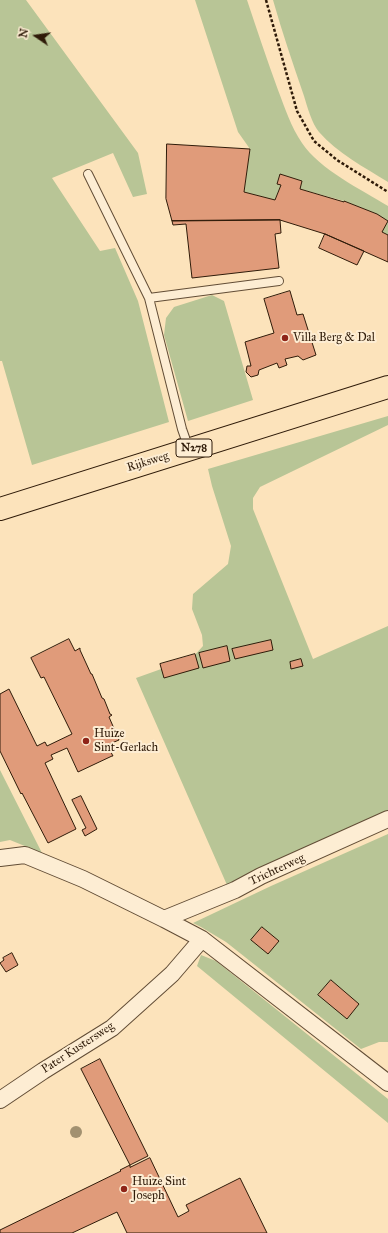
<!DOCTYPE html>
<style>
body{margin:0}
#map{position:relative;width:388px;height:1233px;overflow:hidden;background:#fce3bb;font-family:"IM FELL Great Primer",serif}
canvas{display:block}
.north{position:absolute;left:16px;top:16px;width:40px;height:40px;-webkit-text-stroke:3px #fdedd3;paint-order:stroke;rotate:283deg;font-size:11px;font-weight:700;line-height:16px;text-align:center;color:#2f1b09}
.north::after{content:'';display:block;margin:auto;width:14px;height:18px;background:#2f1b09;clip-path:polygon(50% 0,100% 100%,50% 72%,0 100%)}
</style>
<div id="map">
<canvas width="388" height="1233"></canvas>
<div class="north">N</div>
</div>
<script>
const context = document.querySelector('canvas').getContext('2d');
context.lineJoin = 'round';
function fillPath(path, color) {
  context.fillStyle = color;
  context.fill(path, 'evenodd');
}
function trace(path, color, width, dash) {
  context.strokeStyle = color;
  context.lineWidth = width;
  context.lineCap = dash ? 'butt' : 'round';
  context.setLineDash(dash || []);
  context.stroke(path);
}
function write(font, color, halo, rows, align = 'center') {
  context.font = font + ' "IM FELL Great Primer",serif';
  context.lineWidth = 4;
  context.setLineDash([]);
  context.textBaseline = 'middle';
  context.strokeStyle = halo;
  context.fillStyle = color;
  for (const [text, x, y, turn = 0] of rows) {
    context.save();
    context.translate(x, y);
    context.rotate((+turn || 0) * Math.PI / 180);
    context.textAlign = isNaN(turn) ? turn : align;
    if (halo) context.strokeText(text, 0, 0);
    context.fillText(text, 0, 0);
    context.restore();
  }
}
fillPath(new Path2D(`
 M0,0H26L138,153L147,194L133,197L113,153L52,178L100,251L115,248L138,301L169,422L32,465L2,361H0Z
 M195,0H247C257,30 267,60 278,90C285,108 291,127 302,143C319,169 362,190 388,206V235L382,232L377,214L344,201L300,189L302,181L280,174L277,184L281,185L275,200L244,192L250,149L238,132Z
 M273,0H388V182C364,167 337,153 319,132C312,124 307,106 304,96C293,64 282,32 273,0Z
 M212,295L224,301L253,400L188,421L164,335L166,318L174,307Z
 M388,416V425L260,487L253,498V509L313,659L388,626V814L227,885L136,678L192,658L203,646L202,635L192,609L193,594L228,564L231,546L212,486L208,469Z
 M0,770L42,853L10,840L0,842Z
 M388,834V1042H379L361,1049L226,942L201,927L193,923L271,886Z
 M201,955L216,961L388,1099V1123L197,966Z`), '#b8c596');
const building = new Path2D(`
 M167,144L250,149L244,192L275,200L281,185L277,184L280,174L302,181L300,189L344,202V201L377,214L388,221L382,232L388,235V262L325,234L280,220L172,221L166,199Z
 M280,220L281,233L275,234L279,268L192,278L186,224L173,225L172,221Z
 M325,234L364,251L357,265L319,248Z
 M290,291L297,315L303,314L316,355L303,360L298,356L285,359L287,365L279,368L277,363L259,370L258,375L251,377L246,372L247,366H251L245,342L274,333L264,299Z
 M69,639L75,651L80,648V650L91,674H92L102,698L104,699L110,714L112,715L109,717L119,740L107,745L113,756H112L78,772L67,748L51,755L53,759L45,763L76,829L48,843L22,793L21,794L0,751V694L9,689L37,746L45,742L47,746L72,734L44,677L41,678L31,658Z
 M271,640L273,650L235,659L232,649Z
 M227,646L230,661L203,668L199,653Z
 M195,654L199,668L164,678L160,664Z
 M301,659L303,666L291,669L290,662Z
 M81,796L97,829L85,836L82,830L86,828L72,800Z
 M262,927L279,941L268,954L251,940Z
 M12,953L18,965L6,972L0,963L4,960L3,958Z
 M331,980L359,1004L347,1019L318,995Z
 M100,1059L148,1156L130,1165L81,1069Z
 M150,1158L178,1217L189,1211L186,1205L240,1178L267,1233H127L117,1212L72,1233H0V1230L121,1171L120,1170L130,1165V1167Z`);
fillPath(building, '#e09b7a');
trace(building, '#2f1b09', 1);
const service = new Path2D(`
 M88,174L149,298L182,429L189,449
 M149,298L279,281`);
const minor = new Path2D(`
 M0,858L25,855L83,879L164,919L202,939L388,1083
 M164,919L235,890L261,876L388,819
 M0,1100L43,1071L112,1028L172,974L202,939`);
const primary = new Path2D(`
 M0,509L388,387`);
trace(service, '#624d36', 10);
trace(minor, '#624d36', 18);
trace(primary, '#2f1b09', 24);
trace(new Path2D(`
 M266,0L297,111L314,141L337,160L388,192`), '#2f1b09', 2.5, [3, 2]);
trace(service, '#fdedd3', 8);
trace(minor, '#fdedd3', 16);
trace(primary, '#fce3bb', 22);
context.fillStyle = '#a29170';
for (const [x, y] of [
 [76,1132]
]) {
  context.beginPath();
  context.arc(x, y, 6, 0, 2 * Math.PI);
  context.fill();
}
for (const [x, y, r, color] of [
 [285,338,4,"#8f2418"],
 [86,741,4,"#8f2418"],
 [124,1189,4,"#8f2418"]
]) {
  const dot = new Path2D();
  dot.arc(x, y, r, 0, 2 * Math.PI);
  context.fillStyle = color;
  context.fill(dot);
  trace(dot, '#fdedd3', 1.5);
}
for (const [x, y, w] of [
 [194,448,36]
]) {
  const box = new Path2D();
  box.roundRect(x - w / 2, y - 9, w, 18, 3);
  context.fillStyle = '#fdedd3';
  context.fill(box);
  trace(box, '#2f1b09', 1);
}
write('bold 11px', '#2f1b09', null, [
 ["N278",194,448]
]);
write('12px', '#2f1b09', '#fdedd3', [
 ["Villa Berg & Dal",293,338],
 ["Huize",94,734],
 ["Sint-Gerlach",94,748],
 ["Huize Sint",132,1182],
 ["Joseph",132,1196]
], 'left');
write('12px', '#2f1b09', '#fdedd3', [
 ["Rijksweg",148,462,-17],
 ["Trichterweg",277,870,-25],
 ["Pater Kustersweg",78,1048,-33]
]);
</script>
